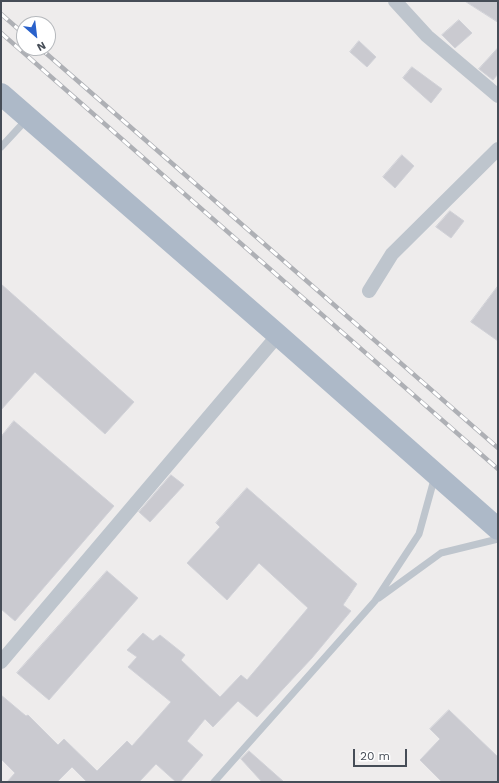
<!DOCTYPE html>
<style>
body{margin:0}
#map{position:relative;width:499px;height:783px;overflow:hidden;background:#eeecec;font-family:"Work Sans",sans-serif}
canvas{display:block}
.frame{position:absolute;inset:0;border:2px solid #464d57;pointer-events:none}
.north{position:absolute;left:16px;top:16px;width:40px;height:40px;box-sizing:border-box;background:#fff;border:1px solid #b5b8bc;border-radius:50%;rotate:152deg;font-size:11px;font-weight:700;line-height:16px;text-align:center;color:#464d57}
.north::after{content:'';display:block;margin:auto;width:14px;height:18px;background:#2961cb;clip-path:polygon(50% 0,100% 100%,50% 72%,0 100%)}
.scale{position:absolute;left:353px;top:749px;width:54px;height:18px;box-sizing:border-box;border:2px solid #464d57;border-top:0;padding-left:5px;font-size:12px;line-height:14px;white-space:nowrap;color:#464d57;-webkit-text-stroke:3px #fff;paint-order:stroke}
</style>
<div id="map">
<canvas width="499" height="783"></canvas>
<div class="frame"></div>
<div class="north">N</div>
<div class="scale">20 m</div>
</div>
<script>
const context = document.querySelector('canvas').getContext('2d');
context.lineJoin = 'round';
function fillPath(path, color) {
  context.fillStyle = color;
  context.fill(path, 'evenodd');
}
function trace(path, color, width, dash) {
  context.strokeStyle = color;
  context.lineWidth = width;
  context.lineCap = dash ? 'butt' : 'round';
  context.setLineDash(dash || []);
  context.stroke(path);
}
const building = new Path2D(`
 M465,1H498V22Z
 M459,20L472,33L455,48L442,35Z
 M359,41L376,57L367,67L350,52Z
 M498,48V74L493,80L479,69Z
 M412,67L442,89L431,103L403,78Z
 M402,155L414,166L395,188L383,177Z
 M450,211L464,221L451,238L436,227Z
 M1,284L134,402L105,434L35,372L1,410Z
 M498,286V341L471,322Z
 M14,421L114,506L15,621L1,609V437Z
 M171,475L184,485L150,522L139,512Z
 M247,488L357,584L343,605L351,611L312,658L257,717L238,701L213,727L205,719L187,741L203,755L180,782H176L156,764L139,782H87L72,767L57,782H7L15,773L1,759V695L26,716L28,715L58,745L64,739L97,771L127,741L132,746L171,702L128,667L137,657L127,650L143,633L153,641L160,635L185,655L181,660L220,697L241,675L247,680L308,608L259,563L227,600L187,563L220,527L216,523Z
 M107,571L138,598L49,700L17,673Z
 M449,710L498,757V782H442L420,760L440,739L430,729Z
 M249,751L284,782H262L241,759Z`);
fillPath(building, '#cacad0');
trace(building, '#d0d1d7', 1);
trace(new Path2D(`
 M1,147L27,119
 M379,598L441,553L498,539
 M214,782L375,601L419,534L435,476`), '#bec5cd', 7);
trace(new Path2D(`
 M395,1L427,36L498,96
 M369,291L392,254L498,149
 M1,662L278,335`), '#bec5cd', 14);
trace(new Path2D(`
 M1,94L278,335L498,529`), '#adb9c8', 22);
const rail = new Path2D(`
 M1,14L24,34
 M1,33L498,469
 M40,48L498,448`);
trace(rail, '#aeb0b5', 4.5);
trace(rail, '#fff', 3, [9]);
</script>
